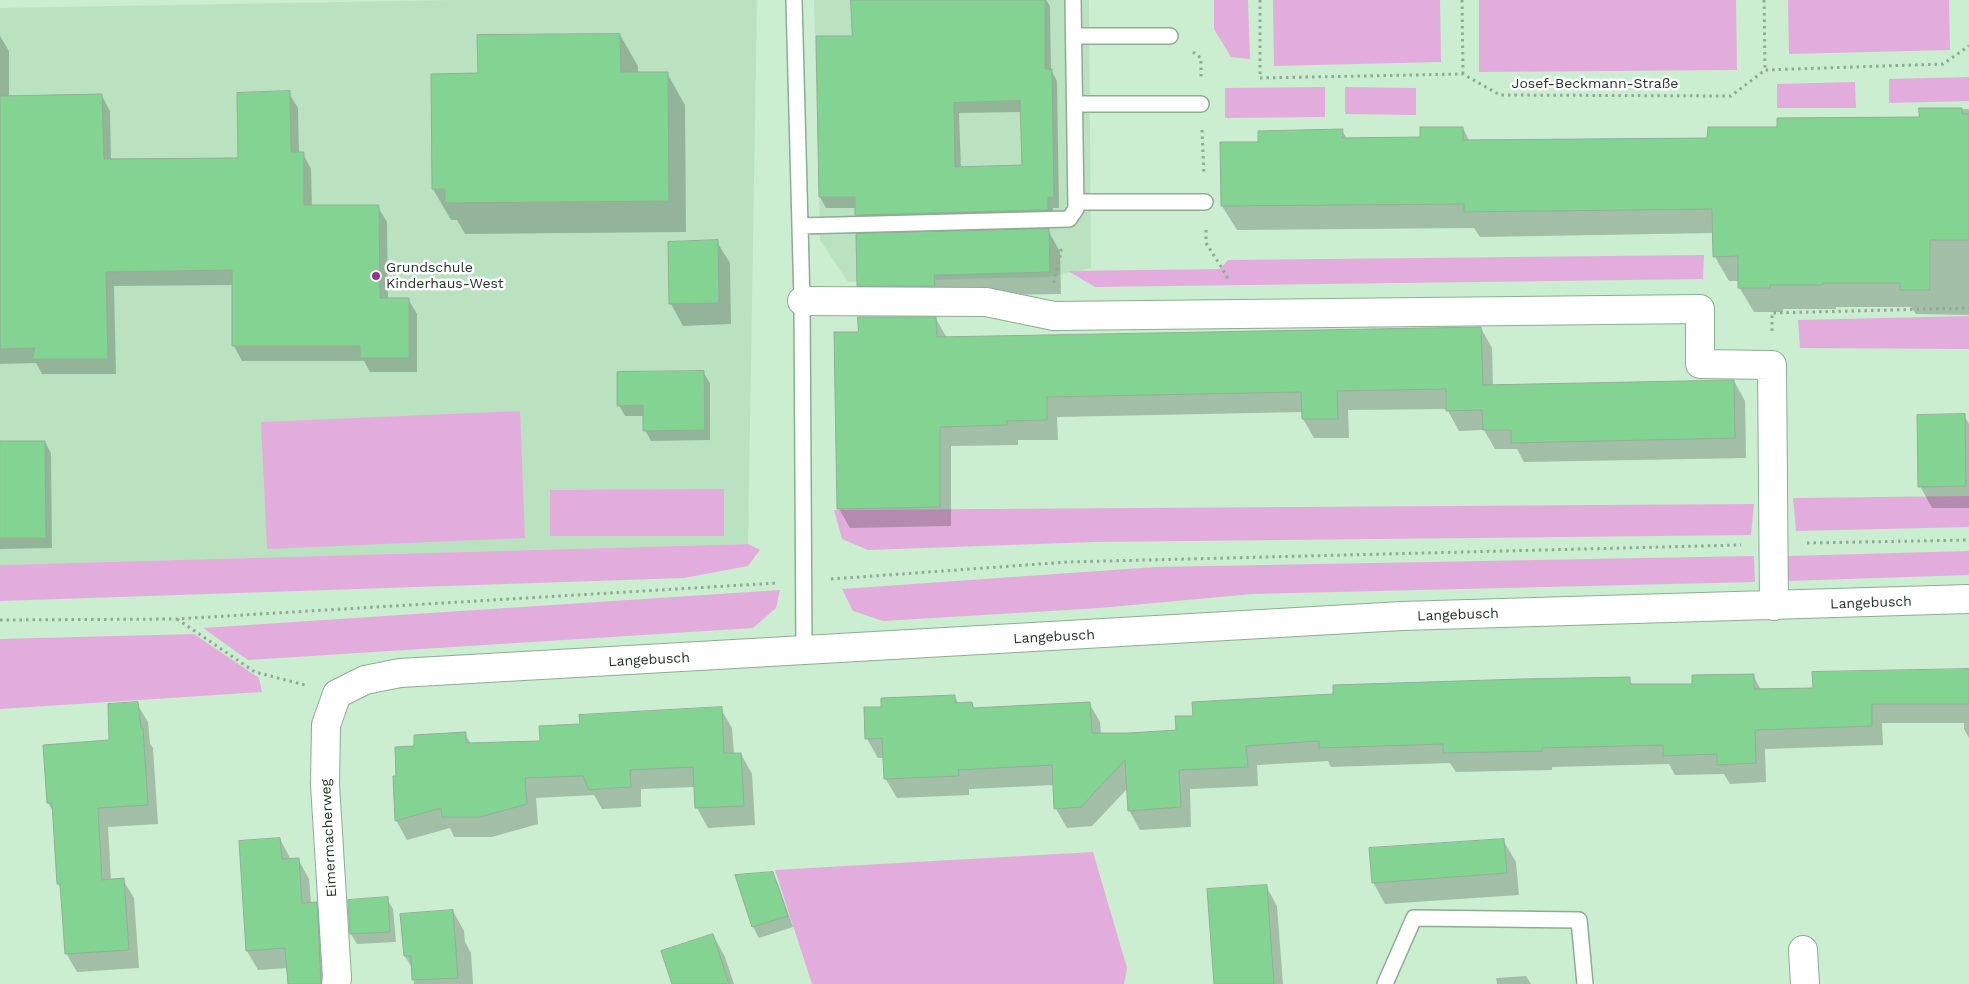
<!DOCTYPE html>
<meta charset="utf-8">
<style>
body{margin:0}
canvas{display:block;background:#cbedd0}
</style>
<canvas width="1969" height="984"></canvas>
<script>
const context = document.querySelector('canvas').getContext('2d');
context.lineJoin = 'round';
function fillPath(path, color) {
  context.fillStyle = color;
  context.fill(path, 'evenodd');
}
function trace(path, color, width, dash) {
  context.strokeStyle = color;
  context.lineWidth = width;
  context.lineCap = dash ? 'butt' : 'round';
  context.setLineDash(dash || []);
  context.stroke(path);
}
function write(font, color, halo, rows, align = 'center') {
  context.font = font + ' "Work Sans",sans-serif';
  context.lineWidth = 5;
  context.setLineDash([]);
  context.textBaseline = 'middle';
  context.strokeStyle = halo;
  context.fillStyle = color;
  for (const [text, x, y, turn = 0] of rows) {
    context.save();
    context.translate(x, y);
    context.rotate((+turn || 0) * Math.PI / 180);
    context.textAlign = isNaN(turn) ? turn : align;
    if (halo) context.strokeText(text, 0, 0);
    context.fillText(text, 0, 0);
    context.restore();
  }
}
fillPath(new Path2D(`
 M453,0H757L748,544L0,565V8Z
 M814,0H1089L1091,268L1048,277L848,282L820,240Z`), '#bae2c1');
fillPath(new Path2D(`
 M1214,0H1248L1250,59L1231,57L1214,29Z
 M1273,0H1440L1441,62L1274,66Z
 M1479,0H1736L1737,70L1479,72Z
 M1788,0H1949L1950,50L1789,54Z
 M1969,77V101L1889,103V79Z
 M1855,82L1856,108H1777V84Z
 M1325,87V117L1225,118V88Z
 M1345,87L1416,88V115L1345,114Z
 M1704,255L1703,279L1095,287L1068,271L1220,269L1228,260Z
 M1969,316V349L1800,348L1798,320Z
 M520,411L525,538L267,549L261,422Z
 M724,489V536H550V490Z
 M1969,496V527L1796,531L1793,498Z
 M1754,504L1751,535L1094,542L868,550L842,539L834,510Z
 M748,544L760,550L748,566L684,578L0,601V565Z
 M1969,551V575L1788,581V556Z
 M1754,556L1755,582L1252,594L1100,608L883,621L853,611L842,589L1156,567Z
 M780,590L776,608L753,628L248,660L203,628Z
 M194,634L259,678L262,692L0,709V639Z
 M1093,852L1127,968L1124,984H812L775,870Z`), '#e2addd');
fillPath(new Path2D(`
 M852,0H1046L1050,6L1051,70L1057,81L1059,208H1053L1054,221L863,226L856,215V208H826L820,197L853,37ZM1022,112L1023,167L961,168L959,113Z
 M620,35L638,66V73H667L685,105L686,232L465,234L457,220H451L433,189L432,75H479Z
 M0,36L9,51V97L102,96L110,111L111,161L239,159L289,93L298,108L299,154H303L311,169L312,207H378L387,222L388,299H408L417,314V372H370L364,361H242L234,346V285L114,286L116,374H42L36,363L0,364Z
 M1969,109V315L1916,314L1911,307H1836V309H1783V312H1754L1739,287V281H1729L1715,257L1714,233L1480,237L1474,228L1237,230L1222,206L1259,143L1342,130L1347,139L1421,138L1463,128L1470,142L1709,139L1778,128L1920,119V110Z
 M1048,230L1060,252L1061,294L946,296L871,307L858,285Z
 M717,242L730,263L731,324L683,326L671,304Z
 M936,319L947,338L1481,328L1492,348L1493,386L1734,381L1745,401L1746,458L1524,462L1517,449H1495L1484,430L1459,431L1447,409L1348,410L1349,438H1314L1303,419V412L1057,417L1058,440H1018V445L951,446V526L850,528L839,509L859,333Z
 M703,372L710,383V440L651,441L645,430L644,416H625L619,405Z
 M1964,415L1969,424V508H1932L1920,486Z
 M0,442H45L51,453L52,548L0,549Z
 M1963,669H1969V738L1964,729V723H1882L1883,745L1765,749L1766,782L1730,784L1724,774L1675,775L1669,764L1552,767V770L1456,772L1450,763L1331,767L1328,761L1257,765L1258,786L1190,789L1191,827L1140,830L1129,810L1128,788L1092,826L1067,828L1056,809L1054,785L969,789V795L897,798L885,778L884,758H878L867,739L882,708L954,696L959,704H972L975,709L1089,703L1100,722L1101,734L1177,731L1629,679L1633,686H1693L1753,675L1761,690L1814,689L1963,671Z
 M137,704L148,722L150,744L153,748L158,824L108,827L111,880H123L134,898L139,968L77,972L66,953L61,889L58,884L53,811L48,803L110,742Z
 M721,709L732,728L734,754H741L752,774L755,825L708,828L697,808L695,787L641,789V807L602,809L594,795L536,798L538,824L492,837H454L450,828L407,840L396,820L398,777L415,747L465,734L471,744L541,742L581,725Z
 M280,839L291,860L298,859L309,879L311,903H316L327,923L331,984H289L288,968L258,970L247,951Z
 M1503,840L1516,862L1519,895L1385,904L1373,882Z
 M772,873L778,884L793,927L759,938L753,927L736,876Z
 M1266,886L1277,906L1283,984H1216Z
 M387,899L393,909L396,942L357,944L351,934Z
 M453,911L464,931L465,942L471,953L473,984H414L413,970L405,956Z
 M713,935L725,957L734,984H673Z
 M1526,976L1531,984H1497L1496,978Z`), '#0003');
const building = new Path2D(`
 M851,0H1045V69H1052L1054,197H1048V210L855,215V197H819L816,36H852ZM1020,101L1022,165L955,167L954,103Z
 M620,34L621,72H668L669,201L445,203V189H432L431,74L478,73L477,35Z
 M290,91L291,152H304V205H379L380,298H409V358H360V346H232V270L106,272L108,359H32L35,348L0,349V96L102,94L104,159L238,158L237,93Z
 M1919,108H1962V114H1969V240H1930V290H1900V283H1823V285H1770V288H1738V256L1713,257L1712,209L1464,212V204L1221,206L1220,142H1258V131L1343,129L1342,138L1420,137V127H1463V140L1707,138L1708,127H1777V118L1919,117Z
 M1049,229L1050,272L934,275L935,286H857L856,234Z
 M718,240L719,303L669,304L668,242Z
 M858,317H936L937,337L1481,327L1483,385L1734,380L1735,438L1511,443V430H1483L1482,410L1446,411V389L1337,391L1338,419H1302L1301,392L1047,397V420L1007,421V425L940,427V507L837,509L834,332H858Z
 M704,371L705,430L643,431V405L617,406V372Z
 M1965,414L1966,486L1918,487L1917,415Z
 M0,441H45L46,538H0Z
 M1969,669V704H1872V726L1755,730L1756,763L1717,765V754L1663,756V745L1542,748V751L1443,753V744L1319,748V741L1246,746L1248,767L1179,770L1181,807L1128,811L1125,760L1081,807L1054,809L1052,765L958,770L959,776L884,779L882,738L865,739L864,707H881V698L955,695V703L972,702L973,708L1090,702L1092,733H1130L1176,730L1175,716H1193L1192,702L1333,694V685L1522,679L1630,677V684H1692V675L1754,674V689L1813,688L1812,672Z
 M138,702L141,728H143L148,805L98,808L102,880L124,878L129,950L65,954L60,884H57L52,803H47L43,745L109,740L108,704Z
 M722,707L724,753H741L744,806L695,808L693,767L630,770L631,787L613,788L589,790L583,776L525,778L527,804L480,817H442L441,808L395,821L393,776H396L395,747L414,746V735L466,732V743L540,741L539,726L580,724L579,715Z
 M280,838L282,859L299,858L302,903L317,902L321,984H288L285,948L246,951L239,841Z
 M1504,839L1507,873L1372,883L1369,848Z
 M773,872L788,916L752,927L735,875Z
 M1267,885L1274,984H1214L1207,889Z
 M388,897L390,932L350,934L348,900Z
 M453,910L458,978L412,980L411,956H404L400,914Z
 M713,934L729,984H672L661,951Z`);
fillPath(building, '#83d393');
trace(building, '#90b095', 1);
const service = new Path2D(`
 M794,0L802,301L804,651
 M1074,36H1170
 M1075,104H1201
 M1076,202H1205
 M800,226L1069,219L1076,209L1073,0
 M1385,984L1414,918L1579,920L1585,984`);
const minor = new Path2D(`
 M802,301L986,302L1054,316L1700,309V364L1772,365L1774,606
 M1803,950L1805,984
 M336,984L337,978L325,785L326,725L337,694L365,680L400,673L1402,616L1969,599`);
trace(service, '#8dad92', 18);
trace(minor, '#8dad92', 30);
trace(new Path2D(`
 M1260,0V78L1463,74L1500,95L1731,96L1765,70L1943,64L1969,46
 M1462,0L1463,74
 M1764,0L1765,69
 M1193,52L1201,58V77
 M1202,130L1204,174
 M1206,230V243L1227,276V281
 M1054,283C1055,270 1061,260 1061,248
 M1772,331V313L1969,308
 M1807,543L1969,540
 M831,579L1068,562L1741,545
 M177,619L255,672L305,685
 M0,620L176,619L777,583`), '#8faa94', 3, [2.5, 4]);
trace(service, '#fff', 15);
trace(minor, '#fff', 28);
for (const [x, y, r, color] of [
 [376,276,5,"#983094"]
]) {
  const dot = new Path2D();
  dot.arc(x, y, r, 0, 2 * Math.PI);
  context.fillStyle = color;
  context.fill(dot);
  trace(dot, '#fff', 2);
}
write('14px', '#243227', '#fff', [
 ["Josef-Beckmann-Straße",1595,84],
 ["Langebusch",1871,603,-2],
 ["Langebusch",1458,615,-2],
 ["Langebusch",1054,637,-3],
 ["Langebusch",649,660,-3],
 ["Eimermacherweg",329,838,-93]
]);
write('14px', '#243227', '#fff', [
 ["Grundschule",386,268],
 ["Kinderhaus-West",386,284]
], 'left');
</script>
